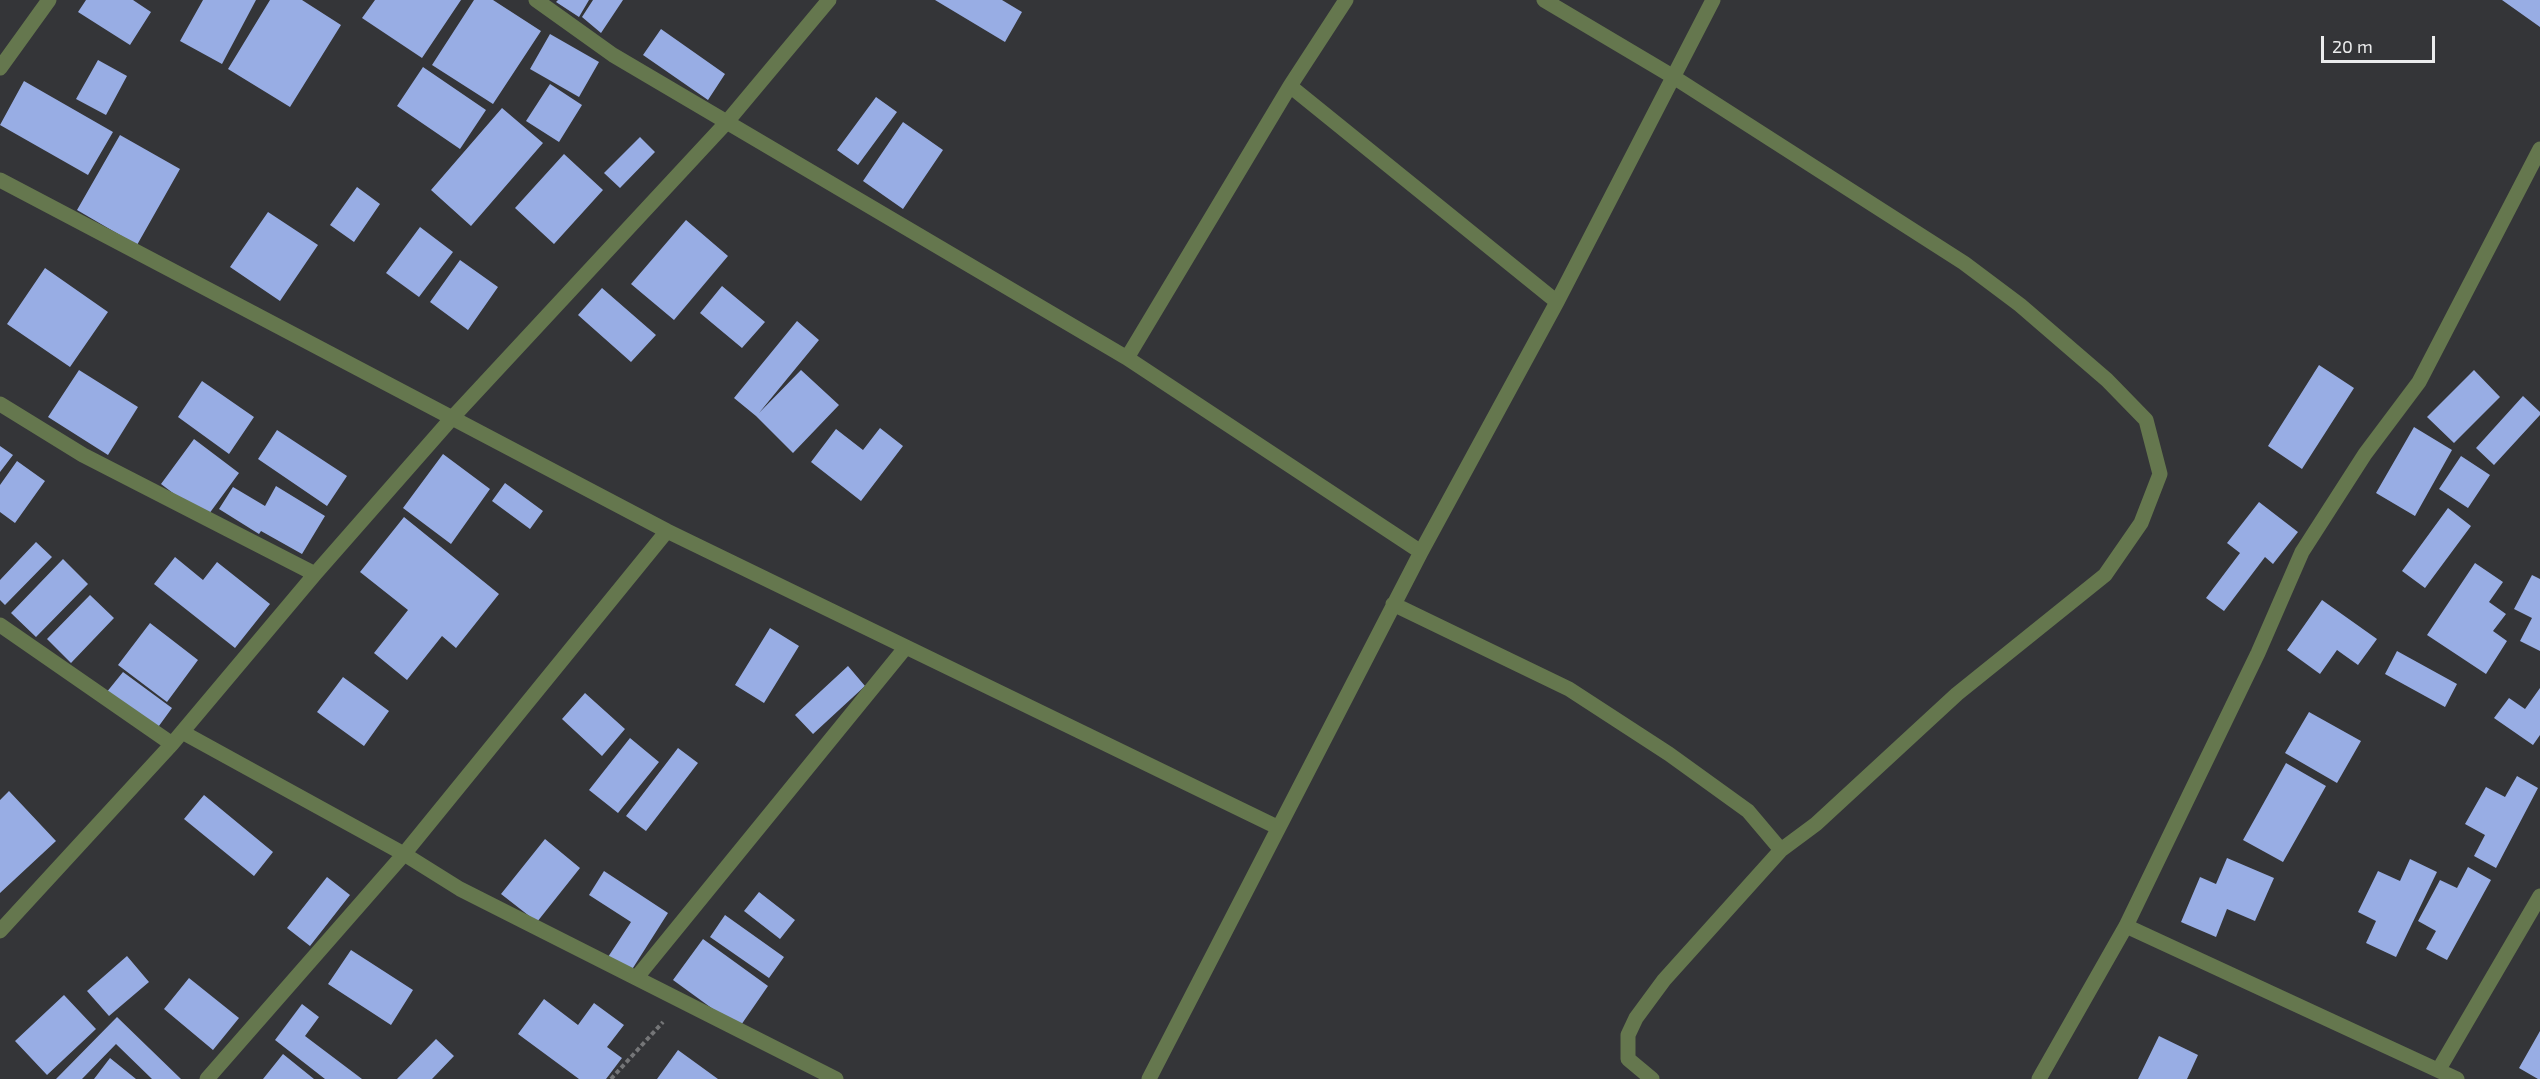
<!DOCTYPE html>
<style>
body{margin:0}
#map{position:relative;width:2540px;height:1079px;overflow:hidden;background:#343538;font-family:"Exo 2",sans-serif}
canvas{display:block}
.scale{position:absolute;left:2321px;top:36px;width:114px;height:27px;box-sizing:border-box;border:3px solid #ebeced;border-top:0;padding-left:8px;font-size:18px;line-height:21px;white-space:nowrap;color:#ebeced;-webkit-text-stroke:4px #343538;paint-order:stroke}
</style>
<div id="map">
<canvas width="2540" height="1079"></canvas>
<div class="scale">20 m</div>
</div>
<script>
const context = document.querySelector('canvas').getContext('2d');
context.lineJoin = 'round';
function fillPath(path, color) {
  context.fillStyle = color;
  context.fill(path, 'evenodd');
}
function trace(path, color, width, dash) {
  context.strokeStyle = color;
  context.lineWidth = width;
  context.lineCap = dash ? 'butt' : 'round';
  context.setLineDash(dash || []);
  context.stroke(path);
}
fillPath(new Path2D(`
 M86,0H133L151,12L130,45L78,12Z
 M203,0H256L222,64L180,41Z
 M270,0H302L341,25L290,107L228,69Z
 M375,0H461L422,58L362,18Z
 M474,0H493L541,31L493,104L432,65Z
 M558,0H589L579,17L556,2Z
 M593,0H623L601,33L582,17Z
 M935,0H1002L1022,12L1005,42Z
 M2502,0H2540V27Z
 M661,29L725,74L708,100L643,55Z
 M550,34L599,62L579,97L530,69Z
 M98,60L127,76L106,115L76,99Z
 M423,67L486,110L460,149L397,106Z
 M24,81L113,132L88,175L0,125Z
 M550,84L582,105L559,142L526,121Z
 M876,97L897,112L858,165L837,150Z
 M502,108L543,143L471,226L431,190Z
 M903,122L943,150L903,209L863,181Z
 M120,135L180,169L137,245L77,210Z
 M640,137L655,152L620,188L604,173Z
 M564,154L603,190L554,244L515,208Z
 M357,187L380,204L354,242L330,225Z
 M268,212L318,245L280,301L230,267Z
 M686,220L728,256L674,320L631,284Z
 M420,227L453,252L419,297L386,273Z
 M460,260L498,287L468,330L430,302Z
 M45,268L108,312L70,367L7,324Z
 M722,286L765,322L742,348L700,313Z
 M602,288L656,335L631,362L578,315Z
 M797,321L819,340L759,413L801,370L839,405L793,453L756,416L734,398Z
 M2319,365L2354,388L2302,469L2268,446Z
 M79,370L138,407L108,455L48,417Z
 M2474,370L2500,397L2454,443L2427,417Z
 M202,381L254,417L229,454L178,417Z
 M2523,396L2540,412V415L2494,465L2476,448Z
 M2414,427L2452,450L2415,516L2376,493Z
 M880,428L903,446L861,501L811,462L836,429L863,450Z
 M277,430L347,476L327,506L258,459Z
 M194,439L239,473L206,518L161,484Z
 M0,446L13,455L0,472Z
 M443,454L490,489L451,544L403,508Z
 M2461,456L2490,475L2468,508L2439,489Z
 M17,461L45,481L15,523L0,512V485Z
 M505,483L543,511L530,529L492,501Z
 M276,486L325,516L302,554L261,531L259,534L219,509L233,487L265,506Z
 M2259,502L2298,532L2273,564L2265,557L2224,611L2206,598L2240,553L2227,543Z
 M2448,508L2471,526L2425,588L2402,571Z
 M404,517L499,594L456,648L442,636L407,680L374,653L408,610L360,572Z
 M36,542L52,557L5,605L0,600V580Z
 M175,557L203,580L217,562L270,604L235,648L154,584Z
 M63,559L88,584L36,637L11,613Z
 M2475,563L2503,582L2489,602L2506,614L2493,631L2507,641L2486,674L2427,635Z
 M2532,575L2540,579V651L2520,641L2532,618L2514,609Z
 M90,595L114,618L71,663L47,639Z
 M2322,600L2377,639L2358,665L2337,650L2320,674L2287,650Z
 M150,623L198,660L167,702L118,665Z
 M770,628L799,646L764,703L735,685Z
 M2397,651L2457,684L2445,707L2385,674Z
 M848,666L865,686L813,734L795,715Z
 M123,672L172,708L156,730L106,693Z
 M343,677L389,711L364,746L317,712Z
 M2540,688V735L2533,745L2494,718L2509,698L2525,709Z
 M585,693L625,729L602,756L562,719Z
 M2309,712L2361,741L2337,783L2285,753Z
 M630,738L659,762L618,813L589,790Z
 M678,748L698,763L646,831L626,816Z
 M2286,763L2326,786L2283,862L2243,840Z
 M2517,776L2538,788L2496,868L2474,856L2485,835L2465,824L2486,787L2505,797Z
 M9,791L56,841L0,893V800Z
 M204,795L273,852L254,876L184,819Z
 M545,839L580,868L537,922L501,894Z
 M2227,858L2274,878L2255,921L2227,909L2216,937L2181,922L2200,877L2216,884Z
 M2410,859L2437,872L2396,957L2366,943L2376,921L2358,912L2378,871L2400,881Z
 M2468,867L2491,880L2447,960L2426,949L2436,931L2418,921L2440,880L2457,888Z
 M604,871L668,913L631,971L608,957L631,922L589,895Z
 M327,877L350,895L310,946L287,928Z
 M759,892L795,920L780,939L744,911Z
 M725,915L784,957L769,978L710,937Z
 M703,939L768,986L739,1028L673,980Z
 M351,950L413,990L391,1025L328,984Z
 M127,956L149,982L109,1016L87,991Z
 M189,978L239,1018L213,1050L164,1009Z
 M64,995L96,1029L47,1075L15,1041Z
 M544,999L578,1025L594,1003L624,1025L607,1047L622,1058L606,1079H579L518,1034Z
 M302,1004L319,1017L305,1036L362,1079H325L275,1040Z
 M117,1017L181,1079H152L116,1044L82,1079H56Z
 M2540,1031V1079H2538L2519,1068Z
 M2159,1036L2198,1055L2187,1079H2138Z
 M436,1039L454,1056L432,1079H397Z
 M678,1050L718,1079H657Z
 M283,1054L314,1079H263Z
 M110,1058L136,1079H94Z`), '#98ade4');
trace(new Path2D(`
 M611,1079L663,1022`), '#757678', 4, [4.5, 3]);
trace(new Path2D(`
 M536,0L613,55L1127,358L1421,552
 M0,68L49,0
 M1290,86L1557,302
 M0,180L667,531L1277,827
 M1127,358L1290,86L1346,0
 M0,404L83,455L315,574
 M1393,604L1569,689L1669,754L1748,811L1781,850L1816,824L1957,694L2105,575L2141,523L2160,474L2146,420L2107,380L2020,305L1964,263L1672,76L1544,0
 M0,625L172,744
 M182,732L404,854L460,889L836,1079
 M2126,926L2457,1079
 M0,931L172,744L315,574L452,418L726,123L829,0
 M637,977L906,647
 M2439,1069L2540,896
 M207,1079L404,854L667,531
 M1149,1079L1421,552L1557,302L1713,0
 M1652,1079L1628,1059V1035L1636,1018L1664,980L1781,850
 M2039,1079L2126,926L2258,653L2302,552L2365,454L2419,382L2540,149`), '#65774e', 15);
</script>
